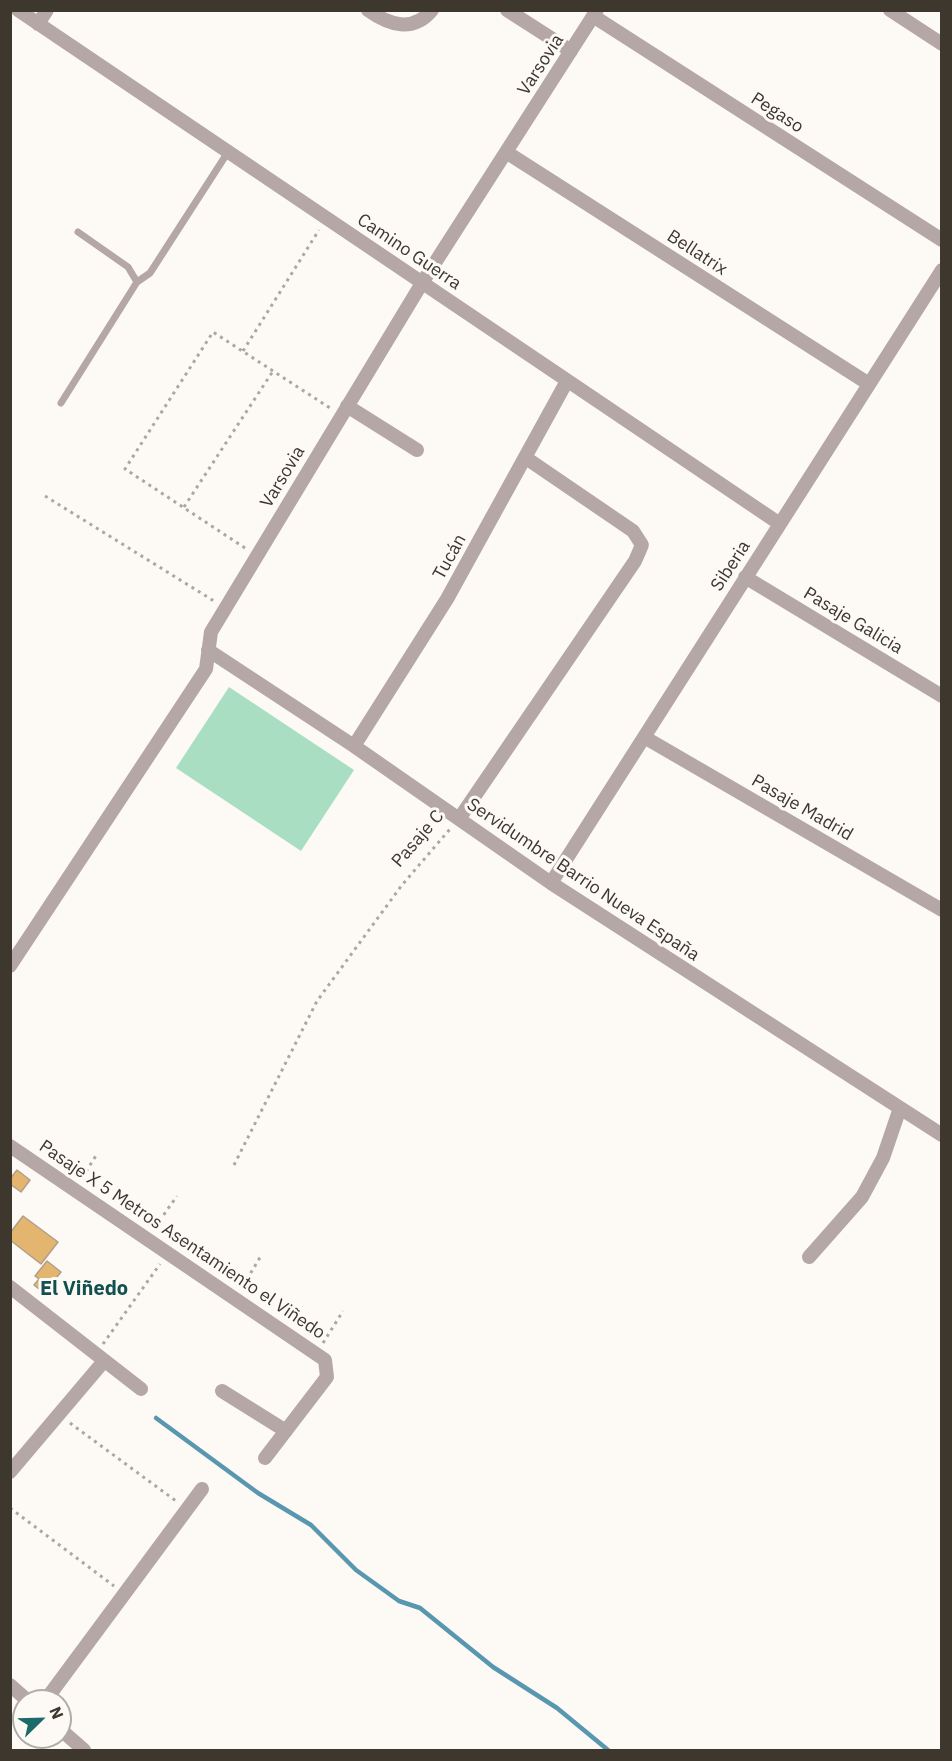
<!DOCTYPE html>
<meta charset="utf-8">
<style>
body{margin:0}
#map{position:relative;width:952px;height:1761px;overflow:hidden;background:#fdfaf5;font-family:"IBM Plex Sans",sans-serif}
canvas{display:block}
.frame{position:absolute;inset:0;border:12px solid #3e372e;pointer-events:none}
.north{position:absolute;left:12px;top:1689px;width:60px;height:60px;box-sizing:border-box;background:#fdfaf5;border:2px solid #b1aca5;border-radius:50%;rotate:67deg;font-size:16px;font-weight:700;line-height:24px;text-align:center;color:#3e372e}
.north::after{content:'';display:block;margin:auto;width:21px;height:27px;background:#1d6a6a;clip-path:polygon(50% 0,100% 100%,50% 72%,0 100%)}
</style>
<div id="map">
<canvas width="952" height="1761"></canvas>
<div class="frame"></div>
<div class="north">N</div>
</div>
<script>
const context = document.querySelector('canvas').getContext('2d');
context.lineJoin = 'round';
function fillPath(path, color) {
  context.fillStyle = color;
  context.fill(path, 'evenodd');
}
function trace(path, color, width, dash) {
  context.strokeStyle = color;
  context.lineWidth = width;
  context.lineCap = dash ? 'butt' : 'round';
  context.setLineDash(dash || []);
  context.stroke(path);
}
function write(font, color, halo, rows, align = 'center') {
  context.font = font + ' "IBM Plex Sans",sans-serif';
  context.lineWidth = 6;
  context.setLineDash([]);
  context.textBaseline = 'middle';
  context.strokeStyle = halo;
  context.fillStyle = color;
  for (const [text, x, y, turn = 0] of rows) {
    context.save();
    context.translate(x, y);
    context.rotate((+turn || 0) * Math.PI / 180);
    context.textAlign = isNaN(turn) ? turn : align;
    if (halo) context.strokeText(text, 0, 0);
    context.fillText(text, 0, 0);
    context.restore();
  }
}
fillPath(new Path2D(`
 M229,687L354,770L301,851L176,768Z`), '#aadec3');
trace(new Path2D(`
 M156,1418L258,1493L311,1525L356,1570L399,1601L420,1608L493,1667L557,1708L608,1750`), '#5997b0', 4.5);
const building = new Path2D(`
 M17,1170L30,1180L21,1192L10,1184V1179Z
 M23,1216L58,1242L41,1264L10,1240V1233Z
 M47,1261L61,1272L44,1293L34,1285L39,1279L35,1276Z`);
fillPath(building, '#e4b56f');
trace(building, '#af9f89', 1.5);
trace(new Path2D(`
 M243,351L319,230
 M45,496L214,601
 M184,507L273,371
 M245,548L125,469L213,332L330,408
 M234,1165L317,1001L402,885L450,829
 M82,1178L97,1154
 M155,1227L177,1196
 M243,1286L262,1254
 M323,1343L343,1311
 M103,1344L160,1264
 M70,1423L176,1501
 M10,1508L114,1586`), '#aca7a0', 3, [3, 4.5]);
trace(new Path2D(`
 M78,232L128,267L137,282
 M61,403L137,282L150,273L228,152`), '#b5a7a5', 7);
trace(new Path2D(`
 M18,10L780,524
 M368,10C389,25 413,33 432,10
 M507,10L571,51
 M890,10L942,44
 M593,16L942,240
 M38,24L47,10
 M506,152L869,384
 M347,406L417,450
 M745,577L942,696
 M208,650L354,746L551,883L942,1135
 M644,737L942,910
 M354,746L447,599L567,381
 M459,819L635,561L642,545L633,531L526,458
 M551,883L942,270
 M10,966L206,669L211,632L422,283L597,10
 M10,1146L325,1360L327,1377L265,1458
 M809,1257L862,1197L883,1158L900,1108
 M10,1287L141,1389
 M222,1391L286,1431
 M10,1472L104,1361
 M10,1685L28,1701
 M45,1701L202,1489
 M60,1729L84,1750`), '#b5a7a5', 14);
write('18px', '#3e372e', '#fdfaf5', [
 ["Varsovia",541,65,-57],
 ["Pegaso",777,113,33],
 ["Camino Guerra",409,252,34],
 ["Bellatrix",697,253,33],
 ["Varsovia",283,477,-59],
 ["Tucán",450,557,-61],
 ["Siberia",731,566,-57],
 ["Pasaje Galicia",853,621,31],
 ["Pasaje Madrid",802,808,30],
 ["Pasaje C",418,839,-49],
 ["Servidumbre Barrio Nueva España",583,880,34],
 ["Pasaje X 5 Metros Asentamiento el Viñedo",182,1240,34]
]);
write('bold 20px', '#125050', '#fdfaf5', [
 ["El Viñedo",84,1289]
]);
</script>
